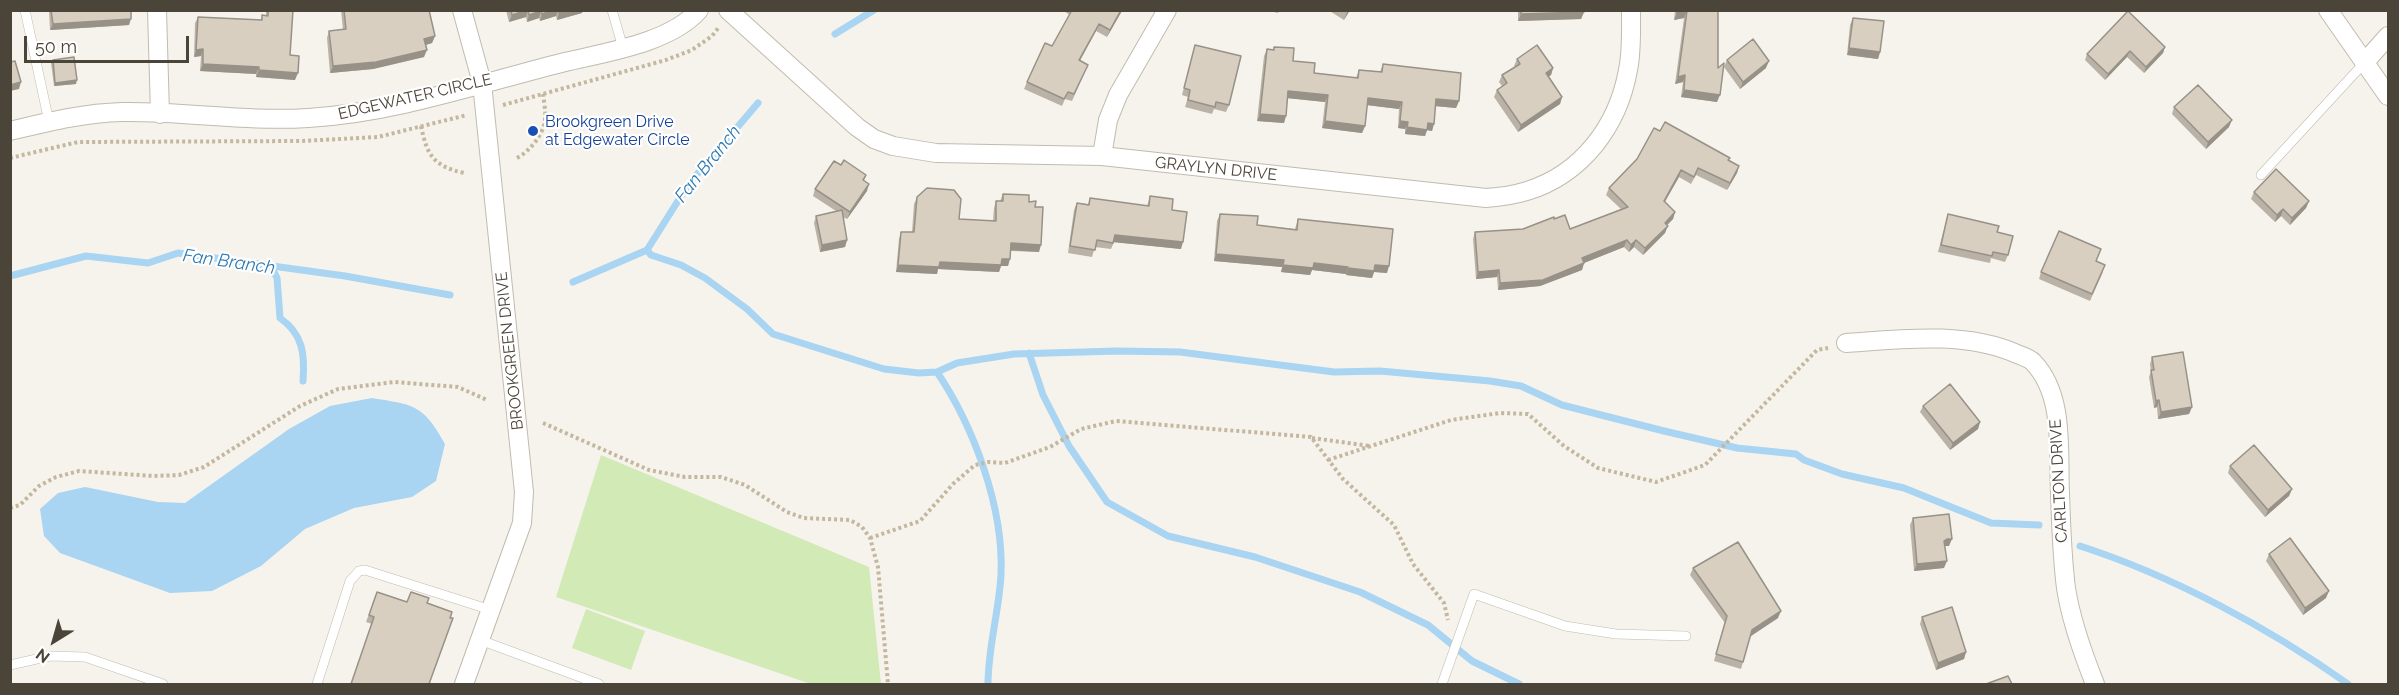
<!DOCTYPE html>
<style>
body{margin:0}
#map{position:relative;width:2399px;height:695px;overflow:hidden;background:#f6f3ec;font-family:Raleway,sans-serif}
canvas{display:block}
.frame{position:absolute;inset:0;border:12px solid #4b4439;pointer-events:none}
.north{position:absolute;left:24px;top:611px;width:60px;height:60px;-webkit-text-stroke:4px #fff;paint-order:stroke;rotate:217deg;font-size:16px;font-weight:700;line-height:24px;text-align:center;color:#4b4439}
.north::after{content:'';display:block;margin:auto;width:21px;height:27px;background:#4b4439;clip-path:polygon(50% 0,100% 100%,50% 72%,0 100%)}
.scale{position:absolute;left:24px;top:36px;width:165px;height:27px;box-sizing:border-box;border:3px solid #4b4439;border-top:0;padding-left:8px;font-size:18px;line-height:21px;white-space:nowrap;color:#4b4439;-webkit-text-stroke:4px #fff;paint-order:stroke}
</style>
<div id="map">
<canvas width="2399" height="695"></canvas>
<div class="frame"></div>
<div class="north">N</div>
<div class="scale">50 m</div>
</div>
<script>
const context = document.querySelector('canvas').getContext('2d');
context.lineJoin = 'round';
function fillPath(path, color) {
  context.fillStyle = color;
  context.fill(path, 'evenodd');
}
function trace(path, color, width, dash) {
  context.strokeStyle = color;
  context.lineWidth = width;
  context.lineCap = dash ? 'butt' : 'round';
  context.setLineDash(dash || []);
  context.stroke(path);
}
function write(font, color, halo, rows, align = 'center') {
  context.font = font + ' Raleway,sans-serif';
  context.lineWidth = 4.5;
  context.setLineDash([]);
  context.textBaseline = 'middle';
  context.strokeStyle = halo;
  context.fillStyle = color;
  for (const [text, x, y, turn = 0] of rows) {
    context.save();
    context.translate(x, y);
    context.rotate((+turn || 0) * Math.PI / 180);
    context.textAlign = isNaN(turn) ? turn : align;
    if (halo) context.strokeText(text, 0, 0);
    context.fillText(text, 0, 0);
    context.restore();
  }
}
fillPath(new Path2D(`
 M601,455L869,567L881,684H811L556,597Z
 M586,609L645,631L631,670L572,648Z`), '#d2eab5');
fillPath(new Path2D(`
 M372,398C414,405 423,404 445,444L436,481L412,497L354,508L305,529L261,566L212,591L170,593L60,553L44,536L40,509L58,493L85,487L158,502L185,503L289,429L330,406Z`), '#a9d4f2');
trace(new Path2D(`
 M835,34L874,10
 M647,250L651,255L681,265L705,278L747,309L773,334L884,369L919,373L937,372L957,363L1014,354L1117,351L1180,352L1334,372L1380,371L1490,381L1521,386L1562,405L1664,431L1737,448L1796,454L1804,460L1842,474L1904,488L1991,523L2039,525
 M271,266L277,278L280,318C303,334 305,354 303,381
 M10,276L86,256L148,263L178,253L345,276L450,295
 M573,282L647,250L688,185L758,103
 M1029,353L1043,395L1069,446L1107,502L1168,536L1255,557L1360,592L1428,625L1472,661L1519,684
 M937,372C974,427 1004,508 1001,575C999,611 988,648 988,684
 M2080,546C2173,576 2269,628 2348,684`), '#a9d4f2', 7);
const lane = new Path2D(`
 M25,10L49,122
 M612,10L623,48
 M2261,175L2365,62
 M480,640L599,684
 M10,665L50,656L85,657L163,684
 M317,684L350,581L359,571L365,570L491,610
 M1442,684L1474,594L1565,626L1616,634L1686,636`);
const street = new Path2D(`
 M157,10L160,114
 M462,10L482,83L524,492L522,523L464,684
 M728,10L857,127L874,139L893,146L936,153L1102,156L1486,198C1500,197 1514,195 1527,191C1582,174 1618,126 1628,70C1632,51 1631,30 1631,10
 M2328,10L2388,96
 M2365,62L2388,36
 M10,131C48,122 84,113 122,112C184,111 247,122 308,118C395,113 481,83 565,62C607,52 670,43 699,10
 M1102,156L1108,120L1118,95L1167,10
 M1846,343C1902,339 1965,331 2017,354C2022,356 2029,358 2033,362C2065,395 2058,451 2060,493C2061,525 2062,557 2066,588C2071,621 2083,654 2095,684`);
trace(lane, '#c2bbae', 10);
trace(street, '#c2bbae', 20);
trace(new Path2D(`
 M503,105L666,60L692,50L712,36L719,27
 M421,126C427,155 433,166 464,173
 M10,158L78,142L302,141L378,137L467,115
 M517,158C530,151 544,134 545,119C546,112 544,102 543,94
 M543,423L649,470L685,477H721L745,485L787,512L804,518L850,520L862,527L870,538L878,567L888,684
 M1312,438L1370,446
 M1328,460L1451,420L1500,413L1528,414L1564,446L1598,468L1656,482L1705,465L1817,350L1828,348
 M10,508L20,505L39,486L56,477L79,471L154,476L179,475L204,467L300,406L338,389L394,382L458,387L487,400
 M870,538L920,521L953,484L975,465L989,462L1005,463L1050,447L1081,429L1116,421L1311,437L1343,479L1394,525L1413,564L1444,603L1448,620`), '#c4b79f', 4, [3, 3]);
trace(lane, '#fff', 9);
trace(street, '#fff', 18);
fillPath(new Path2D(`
 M49,10H131L129,25L50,30Z
 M266,10H293L290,55L295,80L256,77V74L200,71L201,56L194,57L195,23L198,17L261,20L262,15L266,16Z
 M341,10H429L435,36L432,43L426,45L424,57L373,69L330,73L327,38L329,31L343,30Z
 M506,10H583L582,13L557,20L556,16L540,21L539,18L527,22L526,17L509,22Z
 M1062,10H1122L1107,37L1096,31L1080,61L1085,72L1072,101L1065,99L1062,106L1024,89L1027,82L1052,46L1070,15Z
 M1266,10H1279L1278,13Z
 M1328,10H1350L1344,20Z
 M1518,10H1584V12L1581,19L1518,21Z
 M1675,10H1718L1717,102L1681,97L1683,82L1675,84L1684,18L1674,20Z
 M1853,18L1880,52L1878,59L1847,55L1850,25Z
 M1195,45L1229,105L1226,112L1214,109L1212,114L1185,107L1188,97L1182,95Z
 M1274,47L1293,61L1314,73L1356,78L1359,70L1380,72L1383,64L1459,101L1456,108L1436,106L1432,131L1427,130L1425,136L1405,134V129L1398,128L1399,109L1367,105L1365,126L1362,133L1322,128L1325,102L1288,98L1284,123L1257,121L1264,56L1267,49L1273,50Z
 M2165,47L2163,53L2144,73L2127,57L2105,80L2085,60L2087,54Z
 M1517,59L1553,68L1551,75L1549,76L1562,97L1560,104L1518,132L1494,97L1497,90L1502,86L1499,82L1502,75L1515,67L1514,66Z
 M53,60L76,84L54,86L51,63Z
 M1727,60L1766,68L1740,89L1724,67Z
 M2174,107L2229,127L2206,149L2172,114Z
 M1637,159L1729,160L1739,166L1737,173L1727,190L1696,175L1691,184L1679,177L1665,202L1675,212L1673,219L1667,225L1665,233L1643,255L1634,247L1629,252L1624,247L1584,263L1582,270L1540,286L1498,290L1497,277L1476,279L1473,239L1475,232L1523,229L1554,219L1570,229L1621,209L1606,195L1609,188Z
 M841,165L866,175L864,181L867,191L847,219L843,217L847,240L845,247L820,252L814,223L816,216L836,211L813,196L815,189Z
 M2254,192L2309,201L2306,208L2290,225L2281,216L2275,222L2251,199Z
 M1003,194L1029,202L1035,207L1039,252L1011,251L1008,266H1001L999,272L938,269L937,274L896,272L899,239L901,232H912L914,204L917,197L959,219L993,221L994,208L996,201H1000Z
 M1150,196L1172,210L1181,249L1114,242L1111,249L1095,247L1092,257L1068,253L1074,210L1077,203L1088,204L1090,198L1147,206Z
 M1220,214L1257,225L1295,229L1298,219L1387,273L1374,272L1372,278L1346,275V274L1312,270L1310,275L1281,272L1282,267L1214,261L1217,221Z
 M1948,214L1997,232L2008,255L2005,262L1991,258L1990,263L1938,252Z
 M2096,261L2103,272L2090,301L2039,279L2041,272Z
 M2152,357L2192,407L2189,414L2158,419L2157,407L2154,408L2149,377L2151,371L2150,364Z
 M1923,406L1980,422L1978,429L1950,450L1920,412Z
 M2230,466L2292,489L2289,496L2265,517L2228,473Z
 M1913,518L1949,546H1945L1944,568L1914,571L1910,525Z
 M2269,554L2326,598L2303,615L2266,561Z
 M1693,568L1778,618L1750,637L1741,669L1714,661L1725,623L1690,575Z
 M377,592L407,602L427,603L372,624L366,622Z
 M1922,617L1966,652L1964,659L1936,670L1920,624Z`), '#bab2a6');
fillPath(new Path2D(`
 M528,10L526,17L509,22L512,15Z
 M553,10H558L556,16L540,21L542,14Z
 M569,10H583L582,13L557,20L559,13Z
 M1121,10L1122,11L1107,37L1110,30Z
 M1348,10H1350L1344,20Z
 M541,11L539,18L527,22L529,15Z
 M1687,11L1684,18L1674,20L1677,13Z
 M1584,12L1581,19L1518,21L1521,14Z
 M131,19L129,25L50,30L53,24Z
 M1099,24L1096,31L1076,67L1079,60Z
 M435,36L432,43L422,46L424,39Z
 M2165,47L2163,53L2144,73L2146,67Z
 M1849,48L1880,52L1878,59L1847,55Z
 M203,49L201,56L194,57L196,50Z
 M427,50L424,57L373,69L330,73L333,66Z
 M2130,51L2127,57L2105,80L2108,74Z
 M1769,61L1766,68L1740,89L1743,82Z
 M203,64L259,67L256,74L200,71Z
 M1553,68L1551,75L1544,80L1546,73Z
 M259,70L298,73L295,80L256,77Z
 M1685,75L1683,82L1675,84L1678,77Z
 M77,80L76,84L54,86L55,83Z
 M21,82L19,89L10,91V85Z
 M1684,90L1720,95L1717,102L1681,97Z
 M1288,91L1328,95L1325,102L1286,98Z
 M1562,97L1560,104L1518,132L1521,125Z
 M1368,98L1402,102L1399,109L1366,105Z
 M1436,99L1459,101L1456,108L1434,106Z
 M1260,114L1286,116L1284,123L1257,121Z
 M2232,120L2229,127L2206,149L2208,142Z
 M1325,121L1365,126L1362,133L1322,128Z
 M1400,121L1408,122L1405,129L1398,128Z
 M1428,123L1434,124L1432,131L1427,130L1425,136L1405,134L1407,127Z
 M1739,166L1737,173L1727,190L1730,183Z
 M1681,170L1679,177L1661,208L1664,201Z
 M869,184L867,191L847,219L850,212Z
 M2309,201L2306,208L2290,225L2292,218Z
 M2283,209L2281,216L2275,222L2277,215Z
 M1675,212L1673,219L1662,230L1665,223Z
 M1668,226L1665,233L1643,255L1645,248Z
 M1115,235L1183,242L1181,249L1112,242Z
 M847,240L845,247L820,252L822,245Z
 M1627,240L1624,247L1579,265L1582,258Z
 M1636,240L1634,247L1629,252L1631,245Z
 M1011,243L1041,245L1039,252L1008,250Z
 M1216,254L1284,260L1282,267L1214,261Z
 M1002,259H1010L1008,266H1001L999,272L938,269L937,274L896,272L898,265Z
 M1314,263L1348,267L1346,274L1312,270L1310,275L1281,272L1283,265Z
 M1584,263L1582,270L1540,286L1498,290L1500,283Z
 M1375,265L1389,266L1387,273L1374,272L1372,278L1346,275L1348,268Z
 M1499,270L1497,277L1476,279L1478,272Z
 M2159,400L2157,407L2154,408L2156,401Z
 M2192,407L2189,414L2158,419L2161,412Z
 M1980,422L1978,429L1950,450L1953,443Z
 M2292,489L2289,496L2265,517L2268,510Z
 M1947,539H1952L1949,546H1944V541Z
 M1947,561L1944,568L1914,571L1917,564Z
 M2329,591L2326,598L2303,615L2305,608Z
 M1781,611L1778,618L1749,637L1752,630Z
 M1966,652L1964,659L1936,670L1938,663Z`), '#979187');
const building = new Path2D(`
 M51,10H131V19L53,24Z
 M268,10H293L290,55L299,56L298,73L259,70V67L203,64V49L196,50L198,17L262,20V15L268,16Z
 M344,10H429L435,36L424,39L427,50L376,62L333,66L329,31L346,29Z
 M511,10H527L512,15Z
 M528,10H553L542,14L541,11L529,15Z
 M559,10H569L559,13Z
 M1072,10H1121L1110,30L1099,24L1079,60L1088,65L1074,94L1068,92L1064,99L1027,82L1045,43L1052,46Z
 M1521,10H1584V12L1521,14Z
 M1677,10H1718V68L1724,63L1720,95L1684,90L1685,75L1678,77L1687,11L1677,13Z
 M2128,11L2165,47L2146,67L2130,51L2108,74L2087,54Z
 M1853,18L1884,21L1880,52L1849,48Z
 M1753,39L1769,61L1743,82L1727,60Z
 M1195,45L1241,56L1229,105L1216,102L1215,107L1188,100L1190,90L1184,88Z
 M1537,45L1553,68L1546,73L1562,97L1521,125L1497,90L1507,83L1502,75L1520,64L1517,59Z
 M1274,47L1294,48L1293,61L1315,63L1314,73L1358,78L1359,70L1382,72L1383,64L1461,73L1459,101L1436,99L1434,124L1428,123L1427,130L1407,127L1408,122L1400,121L1402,102L1368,98L1365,126L1325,121L1328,95L1288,91L1286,116L1260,114L1267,49L1274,50Z
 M74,57L77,80L55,83L53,60Z
 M15,61L21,82L10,85V62Z
 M2198,85L2232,120L2208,142L2174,107Z
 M1665,122L1730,158L1728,160L1739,166L1730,183L1698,168L1694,177L1681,170L1664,201L1675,212L1665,223L1668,226L1645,248L1636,240L1631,245L1627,240L1582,258L1584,263L1543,280L1500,283L1499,270L1478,272L1475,232L1523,229L1554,217V219L1565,215L1570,229L1628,207L1609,188L1637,159L1654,128L1660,131Z
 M844,160L866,175L863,180L869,184L850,212L815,189L834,161L841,165Z
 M2276,169L2309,201L2292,218L2283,209L2277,215L2254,192Z
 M927,188L954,190L961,199L959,219L996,221V201H1003V194L1029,195V202L1036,201L1035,207H1043L1041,245L1011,243L1010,259H1002L1001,265L940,262L939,267L898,265L901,232H914L917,197Z
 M1150,196L1173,199L1172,210L1187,212L1183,242L1115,235L1113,243L1097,240L1095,250L1070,246L1077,203L1089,205L1090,198L1149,206Z
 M842,210L847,240L822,245L816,216Z
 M1220,214L1258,216L1257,225L1297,230L1298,219L1393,229L1389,266L1375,265L1374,271L1348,268V267L1314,263L1313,268L1283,265L1284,260L1216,254Z
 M1948,214L1999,226L1997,232L2013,236L2008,255L1993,252L1992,256L1941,245Z
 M2059,231L2101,249L2096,261L2105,265L2092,294L2041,272Z
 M2183,352L2192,407L2161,412L2159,400L2156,401L2151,370H2154L2152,357Z
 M1950,384L1980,422L1953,443L1923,406Z
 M2254,445L2292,489L2268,510L2230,466Z
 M1949,514L1952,539H1947L1944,541L1947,561L1917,564L1913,518Z
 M2290,538L2329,591L2305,608L2269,554Z
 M1738,542L1781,611L1752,630L1743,662L1716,654L1727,616L1693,568Z
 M377,592L407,602L411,592L429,598L427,603L452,612L450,618H453L429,684H351L374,617L369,615Z
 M1952,607L1966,652L1938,663L1922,617Z
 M2008,676L2012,684H1986Z`);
fillPath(building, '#d8cfc1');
trace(building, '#979187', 1.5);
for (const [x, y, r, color] of [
 [533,131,6,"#1a4fb4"]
]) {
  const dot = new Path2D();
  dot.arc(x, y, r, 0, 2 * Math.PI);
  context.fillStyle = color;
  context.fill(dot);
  trace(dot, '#fff', 2);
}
write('16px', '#4b4439', '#fff', [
 ["EDGEWATER CIRCLE",415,97,-13],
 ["GRAYLYN DRIVE",1216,169,6],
 ["BROOKGREEN DRIVE",510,351,-96],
 ["CARLTON DRIVE",2059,481,-93]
]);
write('16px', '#164399', '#fff', [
 ["Brookgreen Drive",545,122],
 ["at Edgewater Circle",545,140]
], 'left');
write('italic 18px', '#2e7ab2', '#fff', [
 ["Fan Branch",708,164,-51],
 ["Fan Branch",229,262,8]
]);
</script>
